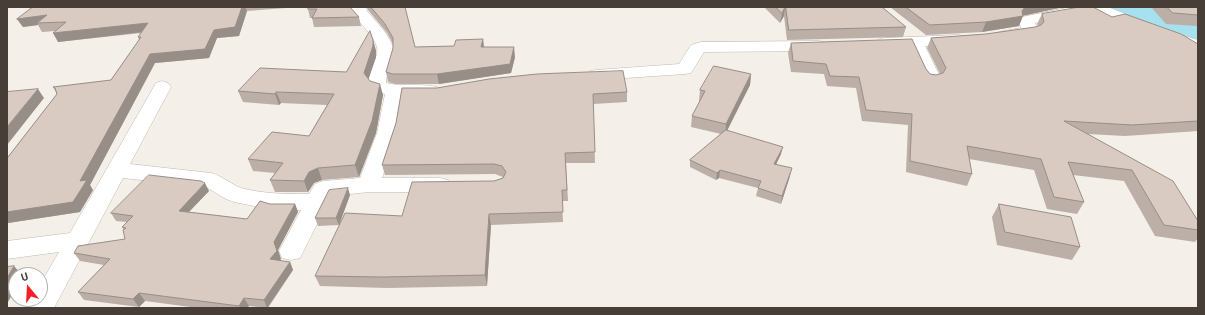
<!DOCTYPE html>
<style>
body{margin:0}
#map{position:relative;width:1205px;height:315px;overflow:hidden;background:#f4efe9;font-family:Barlow,sans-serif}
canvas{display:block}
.frame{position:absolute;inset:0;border:8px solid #483e38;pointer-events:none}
.north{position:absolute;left:8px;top:267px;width:40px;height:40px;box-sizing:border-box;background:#fff;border:1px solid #b6b2af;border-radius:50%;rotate:342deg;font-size:11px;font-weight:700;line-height:16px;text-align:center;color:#483e38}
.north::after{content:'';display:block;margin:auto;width:14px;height:18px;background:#f51f29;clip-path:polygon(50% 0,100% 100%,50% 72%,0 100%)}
</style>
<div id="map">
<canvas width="1205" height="315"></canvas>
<div class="frame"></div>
<div class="north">U</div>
</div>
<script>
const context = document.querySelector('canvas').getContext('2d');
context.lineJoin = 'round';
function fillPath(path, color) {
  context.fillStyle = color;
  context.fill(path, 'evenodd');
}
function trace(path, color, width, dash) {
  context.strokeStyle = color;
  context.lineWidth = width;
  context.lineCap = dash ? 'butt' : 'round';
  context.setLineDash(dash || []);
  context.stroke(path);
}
fillPath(new Path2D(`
 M1105,7H1157L1198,21V45L1185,42L1111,14Z`), '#a7e0ef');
const street = new Path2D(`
 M350,7H366L367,11C377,24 398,41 393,59C391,67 386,74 386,83C403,87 420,83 437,87L439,91L437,95L430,97H403L397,133L382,178H440L448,180L451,185L448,190L440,192H369L331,196L300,258L291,260L282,258L279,251L301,210H274L234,202L226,199L206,187L123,178L54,308H28L32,299H40V285L59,252L7,259V241L70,233L156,83L162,81L168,83L171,87L130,164L211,173C222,176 231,184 241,188C263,194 286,194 309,194L315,184L323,181L360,178L377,133L385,94C381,93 374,92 371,89C361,79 380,60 377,47C373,34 359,23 351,12Z
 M1071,7H1108L1168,31L1198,40V50L1156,37L1093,12L1035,23L1038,31L1036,34C1025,37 1010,41 999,38L997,35L999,32L1021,28L1019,22L1022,17Z
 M958,35L964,36L966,40L964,44L925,46L941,79L938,83L932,84L926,83L923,79L908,47L885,48L879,47L877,43L879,39L885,38Z
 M818,41L824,42L826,46L824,50L818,51L704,52L691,73L685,74L596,80L590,79L587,75L590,71L596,70L679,64L691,45L701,42Z`);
trace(street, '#c3b8af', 1);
fillPath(street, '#fff');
fillPath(new Path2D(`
 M33,7H299L247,11L239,36L217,38L209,58L155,63L90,185L93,190L80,212L8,223V157L57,94L53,87L111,80L139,40L138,37L141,33L58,42L55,31L42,32L38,25L23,27L17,19Z
 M309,7L359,17L361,26L314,27L312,18H310L308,9Z
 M367,7H405L415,47L454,46L483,39L484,47L515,57L511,73L439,84H395L388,82L386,72L393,48V44L387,33L368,10Z
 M764,7H882L906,27L903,37L787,40L784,16L780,23Z
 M890,7H1064L1023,15L1019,26L982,32L926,35Z
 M1151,7H1198V26L1166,24Z
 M1042,14L1112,17L1198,44V131L1125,136L1088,134L1198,221V238L1195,242L1155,236L1124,181L1073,175L1084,202L1077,214L1047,209L1034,170L969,159L972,174L967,186L906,172L908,125L862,121L856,88L827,86L824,74L791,72L788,53L791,43L926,69L930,74L936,75L940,74L927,48L931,38L986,34L1035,27L1038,26L1037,24Z
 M373,40L376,51V57L368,79L383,95L376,133L359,177L322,180L314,183L308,192H275L270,180L275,173L253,171L248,159L309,136L327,105L281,103L279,105L243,102L238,91L346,72Z
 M751,74L750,85L727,130L781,154L776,164L790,176L781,204L756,196L758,188L719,178L716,180L690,167V160L721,134L691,127L692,116L700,101H699L700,90Z
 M402,88L627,92V102L593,104L595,163H566L568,201H562L563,222L491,225L487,286L387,288L320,286L315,276L402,216L494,181L503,178V177L495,174L385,175L382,165L396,123Z
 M209,191L189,212L247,219L270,204H295L298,212L278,250L281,259L279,261L290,262L293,270L268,308L249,306L247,308H198L145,301L139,307L84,300L78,292L104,265L80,261L74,253L125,239L124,230L122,227L127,222L116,221L111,213Z
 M350,195L339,225L318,226L315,218Z
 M999,204L1080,247L1072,260L997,245L992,217Z`), '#bbafa7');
fillPath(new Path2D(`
 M242,7H245L247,11L239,36L217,38L209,58L155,63L90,185L93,190L80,212L8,223L7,224V212L150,54L214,30Z
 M785,7L784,16L780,23L782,13Z
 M1025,7H1064L1022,16H1023L1019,26L982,32L986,22L1022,11Z
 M47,15L37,23L38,25L23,27L17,19Z
 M148,23L152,31L58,42L53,33Z
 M483,39L484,49L481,47Z
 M373,40L376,51V57L367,84L364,73Z
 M514,47L515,57L511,73L439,84L437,74Z
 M751,74L750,85L725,135L726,124Z
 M380,84L383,95L376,133L359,177L355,165Z
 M38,89L44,98L7,145V127Z
 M276,92L281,103L279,105L275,94Z
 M783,147L781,154L773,171L774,164Z
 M318,168L322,180L314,183L308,192L304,181L309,172Z
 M792,168L790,176L781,204L782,196Z
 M720,170L719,178L716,180L717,173Z
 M205,183L209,191L183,218L179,211Z
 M348,188L350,195L339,225L336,218Z
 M295,204L298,212L278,250L281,259L274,267L270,259L274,242Z
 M489,214L491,225L487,286L485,275Z
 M290,262L293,270L267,308L264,300Z
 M14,266L22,275H16V287L7,304V278Z
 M139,293L145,301L139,307L133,299Z
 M244,298L249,306L247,308H240L239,306Z`), '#988e88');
const building = new Path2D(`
 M33,7H242L235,27L214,30L205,49L150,54L80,181L87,180L73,202L7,212V158L8,157L57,94L55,88L53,87L111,80L141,37H138L148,23L53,33L66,22L37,23L47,15L17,19Z
 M309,7H350L359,17L312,18L317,9H308Z
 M371,7H405L415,47L454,46L456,40L483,39L481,47H514L510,64L437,74H393L386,72L393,48V38L385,24Z
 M776,7H785L782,13Z
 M786,7H882L906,27L789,30Z
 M906,7H1025L1022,11L1023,16L986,22L930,25Z
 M1080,7H1093L1112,17L1125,14L1181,34L1198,44V121L1132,125L1064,121L1173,181L1198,221V230L1164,225L1132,170L1068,162L1084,202L1054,197L1041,159L967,146L972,174L910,161L912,114L866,110L859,77L830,76L826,64L793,61L791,43L912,39L926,69L930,74L936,75L943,73L946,68L931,38L986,34L1035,27L1041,25L1044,22L1042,14Z
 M1167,7H1198V15L1173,13Z
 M370,31L373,40V46L364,73L370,81L380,84L372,121L355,165L318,168L309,172L304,181L270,180L283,163L248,159L272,132L309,136L334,94L276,92L275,94L238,91L260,68L346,72Z
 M714,66L751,74L726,124L692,116L705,91L700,90Z
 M623,71L627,92L593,94L595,152L565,153L567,190H562L563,212L489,214L485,275L383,277L315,276L345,213L402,216L412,182L494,181L503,178L506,172L502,166L494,164L382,165L396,123L402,88H437L489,79L537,74Z
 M38,89L7,127V92Z
 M726,130L783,147L774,164L792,168L782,196L758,188L761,181L720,170L717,173L690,160Z
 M149,175L201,181L205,183L179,211L247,219L260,201L270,204H295L274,242L277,251L270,259L290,262L264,300L244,298L239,306L139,293L133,299L78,292L110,259L74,253L78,246L125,239L123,230L126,228L122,227L133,216L111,213Z
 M348,188L336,218H315L329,190Z
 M999,204L1071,217L1080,247L1005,232Z
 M14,266L7,278V267Z`);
fillPath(building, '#d9cbc2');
trace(building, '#988e88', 1);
</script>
